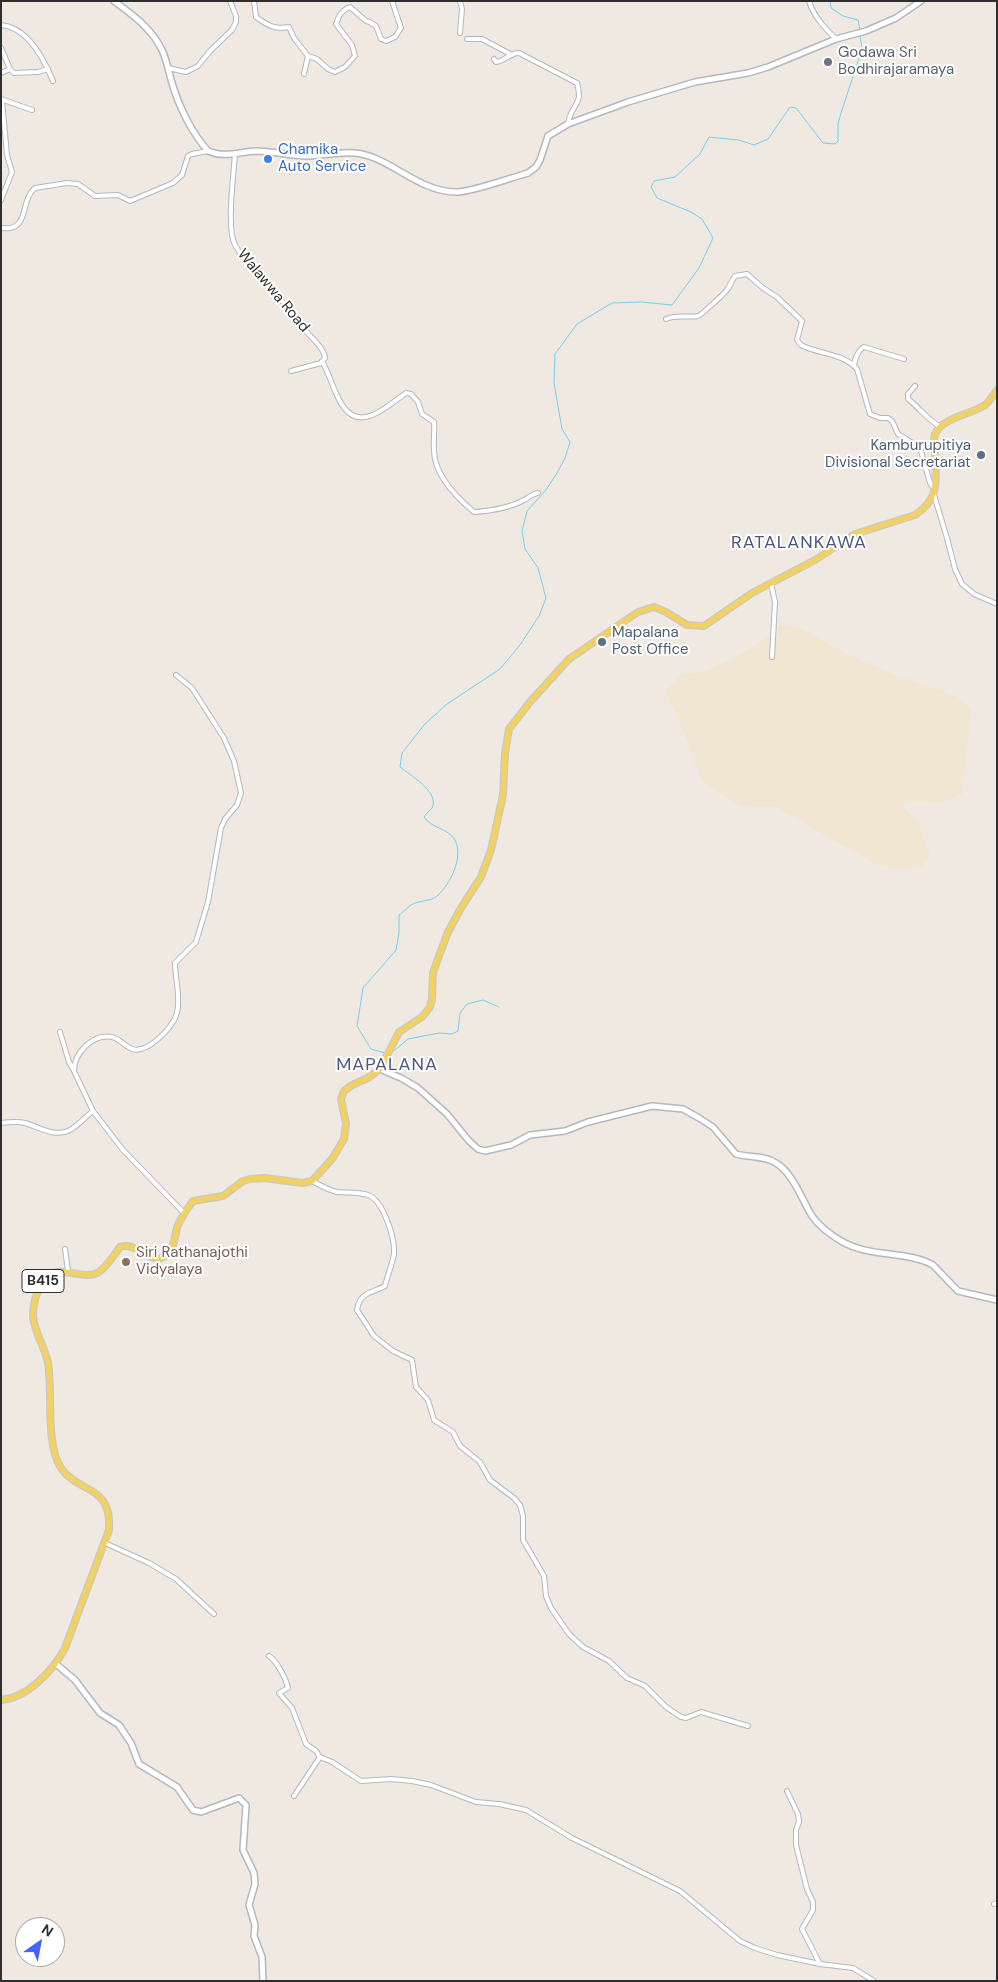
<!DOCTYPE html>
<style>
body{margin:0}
#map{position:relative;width:998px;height:1982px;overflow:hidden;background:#efe9e1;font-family:"DM Sans",sans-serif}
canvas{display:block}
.frame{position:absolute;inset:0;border:2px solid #2e2e2e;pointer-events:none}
.north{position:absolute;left:15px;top:1917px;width:50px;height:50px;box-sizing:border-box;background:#fff;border:1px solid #ababab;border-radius:50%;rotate:33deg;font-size:14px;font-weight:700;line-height:20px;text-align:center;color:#2e2e2e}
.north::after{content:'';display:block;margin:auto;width:18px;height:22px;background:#4264fb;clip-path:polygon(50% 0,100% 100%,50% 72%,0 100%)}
</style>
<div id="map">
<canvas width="998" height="1982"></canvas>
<div class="frame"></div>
<div class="north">N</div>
</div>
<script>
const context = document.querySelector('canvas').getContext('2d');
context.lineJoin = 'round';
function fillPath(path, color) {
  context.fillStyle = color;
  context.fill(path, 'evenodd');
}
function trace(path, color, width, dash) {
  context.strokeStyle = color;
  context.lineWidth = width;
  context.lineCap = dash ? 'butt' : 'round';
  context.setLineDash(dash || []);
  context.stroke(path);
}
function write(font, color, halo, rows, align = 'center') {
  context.font = font + ' "DM Sans",sans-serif';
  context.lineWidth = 4;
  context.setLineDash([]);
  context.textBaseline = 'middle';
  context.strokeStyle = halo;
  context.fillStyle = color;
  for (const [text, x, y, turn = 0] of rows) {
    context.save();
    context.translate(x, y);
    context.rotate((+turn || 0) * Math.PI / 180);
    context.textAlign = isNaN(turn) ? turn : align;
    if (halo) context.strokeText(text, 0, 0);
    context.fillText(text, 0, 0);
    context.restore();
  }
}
fillPath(new Path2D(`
 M778,625L799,627L846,654L898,676L956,696L971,709L962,794L940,803L915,802L901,805L918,822L930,855L921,867L898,869L878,865L775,807L741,806L702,781L683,730L666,691L682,674L702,672L728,661L759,643Z`), '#f0e6d1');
trace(new Path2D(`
 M830,1L831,8L843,16L858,20L860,30
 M391,1051L395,1050L408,1039L439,1033L452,1034L458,1031L460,1013L467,1004L483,1000L499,1007
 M385,1053L371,1049L357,1026L363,988L396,950L399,933V915C403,912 407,908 411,905C419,900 430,902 437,896C450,885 464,857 455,840C448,828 431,828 424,817C426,814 430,810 432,808C440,792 410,775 400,767L402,753L425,724L447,704L500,669L520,645L539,616L546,598L538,568L525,549L522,531L527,511L546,490L557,473L565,458L570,442L562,429L554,383L555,354L577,324L612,303L641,302L672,305L699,268L713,238L702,219L691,212L657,198L651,187L654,181L675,177L700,154L709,137L739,140L754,145L768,139L790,107L796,108L823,143L835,144L838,141V124L841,113L862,49L860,34`), '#75cff0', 1);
const street = new Path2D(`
 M254,1L256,17C267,25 275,30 289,27L294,38L308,56L317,59L328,69L335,72L345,67L355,56L352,45L336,24C339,15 342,10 350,7L366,21L370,22L376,26L381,39L386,41L395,37L401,28L392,1
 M460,1L462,9L460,33
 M809,1C814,17 824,27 836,39
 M1,25C27,27 44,59 53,81
 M467,39H482L512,55
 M1,48L10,69L14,73L38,72L48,69
 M494,59L496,62C505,61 511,52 519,53L577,83C578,87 579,92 579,96C579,104 569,111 568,124
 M168,68L186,72L198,66L210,51L232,30L236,22V16L230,1
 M1,73L10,69
 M304,74L308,56
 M1,99L32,110
 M235,153C234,173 226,228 235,245C242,259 257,270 268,282C280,297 290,313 303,328C310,337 324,347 325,358L321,363L291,371
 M1,200L12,172L7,155L2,100
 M1,228C31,232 19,201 35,188L67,183L78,184L95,196L118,195L130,201L173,183L182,175L188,156L192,154L208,151
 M666,319C677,314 687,318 698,316C700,316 725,293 727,290C730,286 732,280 735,276L747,274L763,288L777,297L802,321L797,340L801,345C818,354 843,353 857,369L870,414L880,418H888L892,421L898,434L911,442L921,451L930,483L932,486L935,487
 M322,361C328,372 331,382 336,393C354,437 379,412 406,393L411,394L418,402L422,414L434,422C435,432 433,440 434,450C434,475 456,497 474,512C490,511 509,508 524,500C530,497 531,494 538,493
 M854,366C854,360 859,349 864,347L904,359
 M915,386L908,394V399C920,408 927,420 941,427
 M934,495L947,538L955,569L962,584L974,594L997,604
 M771,583L775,602L772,657
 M176,675L192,688L224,738L234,761L241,793L237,805L225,819L221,828L208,902L196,942L175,963C175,979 181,997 177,1013C173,1027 148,1054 132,1049C125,1046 120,1039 112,1037C93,1033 74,1053 74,1071L93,1111L123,1150L184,1213
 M60,1032L69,1062L73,1069
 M1,1123C9,1122 17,1121 25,1123C39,1127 53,1137 68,1131C77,1127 84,1118 93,1111
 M312,1181C320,1185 328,1190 337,1192C347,1193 358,1192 368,1195C383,1200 395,1238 394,1253C394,1259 387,1277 385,1286C372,1293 360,1292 357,1310L374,1336L393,1351L412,1360L416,1387L428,1400L434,1420L453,1432L460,1446L480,1462L490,1480L514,1498L520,1505L523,1516V1540L544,1576L546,1596L551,1608L569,1634L583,1647L609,1661L627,1678L645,1686L666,1707L681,1717L686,1718L701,1712L748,1726
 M65,1249L68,1271
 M105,1543L149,1563L176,1579L214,1614
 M269,1656C277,1661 286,1679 288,1688L279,1693L292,1708L306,1744L316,1751L320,1757
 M787,1791L798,1814L799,1822L796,1830V1845L807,1889L813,1902V1910L802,1929L820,1964
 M294,1796L320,1757L332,1762L361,1781L391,1779L412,1781L431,1785L476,1802L499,1804L526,1810L572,1838L680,1891L740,1941L755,1948L777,1955L820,1964L853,1968L874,1981
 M994,1904L997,1903`);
const secondary = new Path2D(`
 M114,1C133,15 152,29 162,50C167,61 169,73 172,83C179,107 192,133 208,151C224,158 239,152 256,151C271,151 287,155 302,156C320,157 337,151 355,153C390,156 418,193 458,192C475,191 510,178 528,173L536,167L540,160L548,136L568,124L628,102L695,82L748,73L768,67L836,39L866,31L896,18L921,1
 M380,1069L401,1078L418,1088L447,1114L469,1141L478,1149L485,1151L511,1145L530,1135L565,1131L588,1122L652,1106L683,1109L699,1118L713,1127L736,1154C749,1158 764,1155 776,1163C793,1173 802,1200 812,1216C819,1226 831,1235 841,1241C870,1258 905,1250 933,1265L958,1291L997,1300
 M56,1664L75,1680L100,1713L119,1725L131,1743L139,1764L177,1787L193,1810L201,1812L239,1798L246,1805L243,1850L254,1873L255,1884L249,1905L255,1925L254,1936L262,1957L263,1981`);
const primary = new Path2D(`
 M1,1700C28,1698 53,1670 65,1648L109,1530C112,1484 79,1494 61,1468C45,1443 53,1393 48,1363C45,1347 34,1332 33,1316C33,1304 36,1293 42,1283C55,1260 78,1280 95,1274C105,1270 114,1255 120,1247C135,1241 146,1261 161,1258C175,1255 174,1235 178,1225C182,1216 187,1209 193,1201L223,1196L243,1181L250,1179L265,1178L302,1183L312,1181L332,1159L344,1139L346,1124L341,1099L344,1091L352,1085L368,1078L380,1069L399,1032L422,1017L430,1007L432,999L433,973L439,956L448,932L461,908L481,877L491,850L503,795L505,753L509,729L530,702L569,659L638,612L654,607L666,612L687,625L704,626L752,593L815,560L855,534L915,515C940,499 936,480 935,453C934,447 933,440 935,434C943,417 970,415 985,405C990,401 993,395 997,390`);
trace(street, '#b4b7c1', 6);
trace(secondary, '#b4b7c1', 8);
trace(primary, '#c9c9c9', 8);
trace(street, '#fff', 4);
trace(secondary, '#fff', 5);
trace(primary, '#f2d163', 5.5);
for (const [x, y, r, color] of [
 [828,62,5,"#6b7280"],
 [268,159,5,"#3f7fe0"],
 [981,455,5,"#5c6f8a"],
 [602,642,5,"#5c6f8a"],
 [126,1262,5,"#8d6e63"]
]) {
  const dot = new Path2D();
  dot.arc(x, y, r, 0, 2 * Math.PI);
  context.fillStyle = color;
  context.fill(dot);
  trace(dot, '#fff', 2);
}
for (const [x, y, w] of [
 [43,1281,42]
]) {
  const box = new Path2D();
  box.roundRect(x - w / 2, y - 11.5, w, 23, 4);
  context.fillStyle = '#fff';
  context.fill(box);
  trace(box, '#2e2e2e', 1);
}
write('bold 14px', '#2e2e2e', null, [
 ["B415",43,1281]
]);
write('15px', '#5b616d', '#fff', [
 ["Godawa Sri",838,53],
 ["Bodhirajaramaya",838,70]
], 'left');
write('15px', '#366cbe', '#fff', [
 ["Chamika",278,150],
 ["Auto Service",278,167]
], 'left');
write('15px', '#2e2e2e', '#fff', [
 ["Walawwa Road",273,291,50]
]);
write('15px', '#4e5e75', '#fff', [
 ["Kamburupitiya",971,446],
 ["Divisional Secretariat",971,463],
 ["Mapalana",612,633,"left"],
 ["Post Office",612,650,"left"]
], 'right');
write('15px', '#785e54', '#fff', [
 ["Siri Rathanajothi",136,1253],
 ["Vidyalaya",136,1270]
], 'left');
context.letterSpacing = '1px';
write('18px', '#4d5680', '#fff', [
 ["RATALANKAWA",799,543],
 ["MAPALANA",387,1065]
]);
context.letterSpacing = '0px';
</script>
